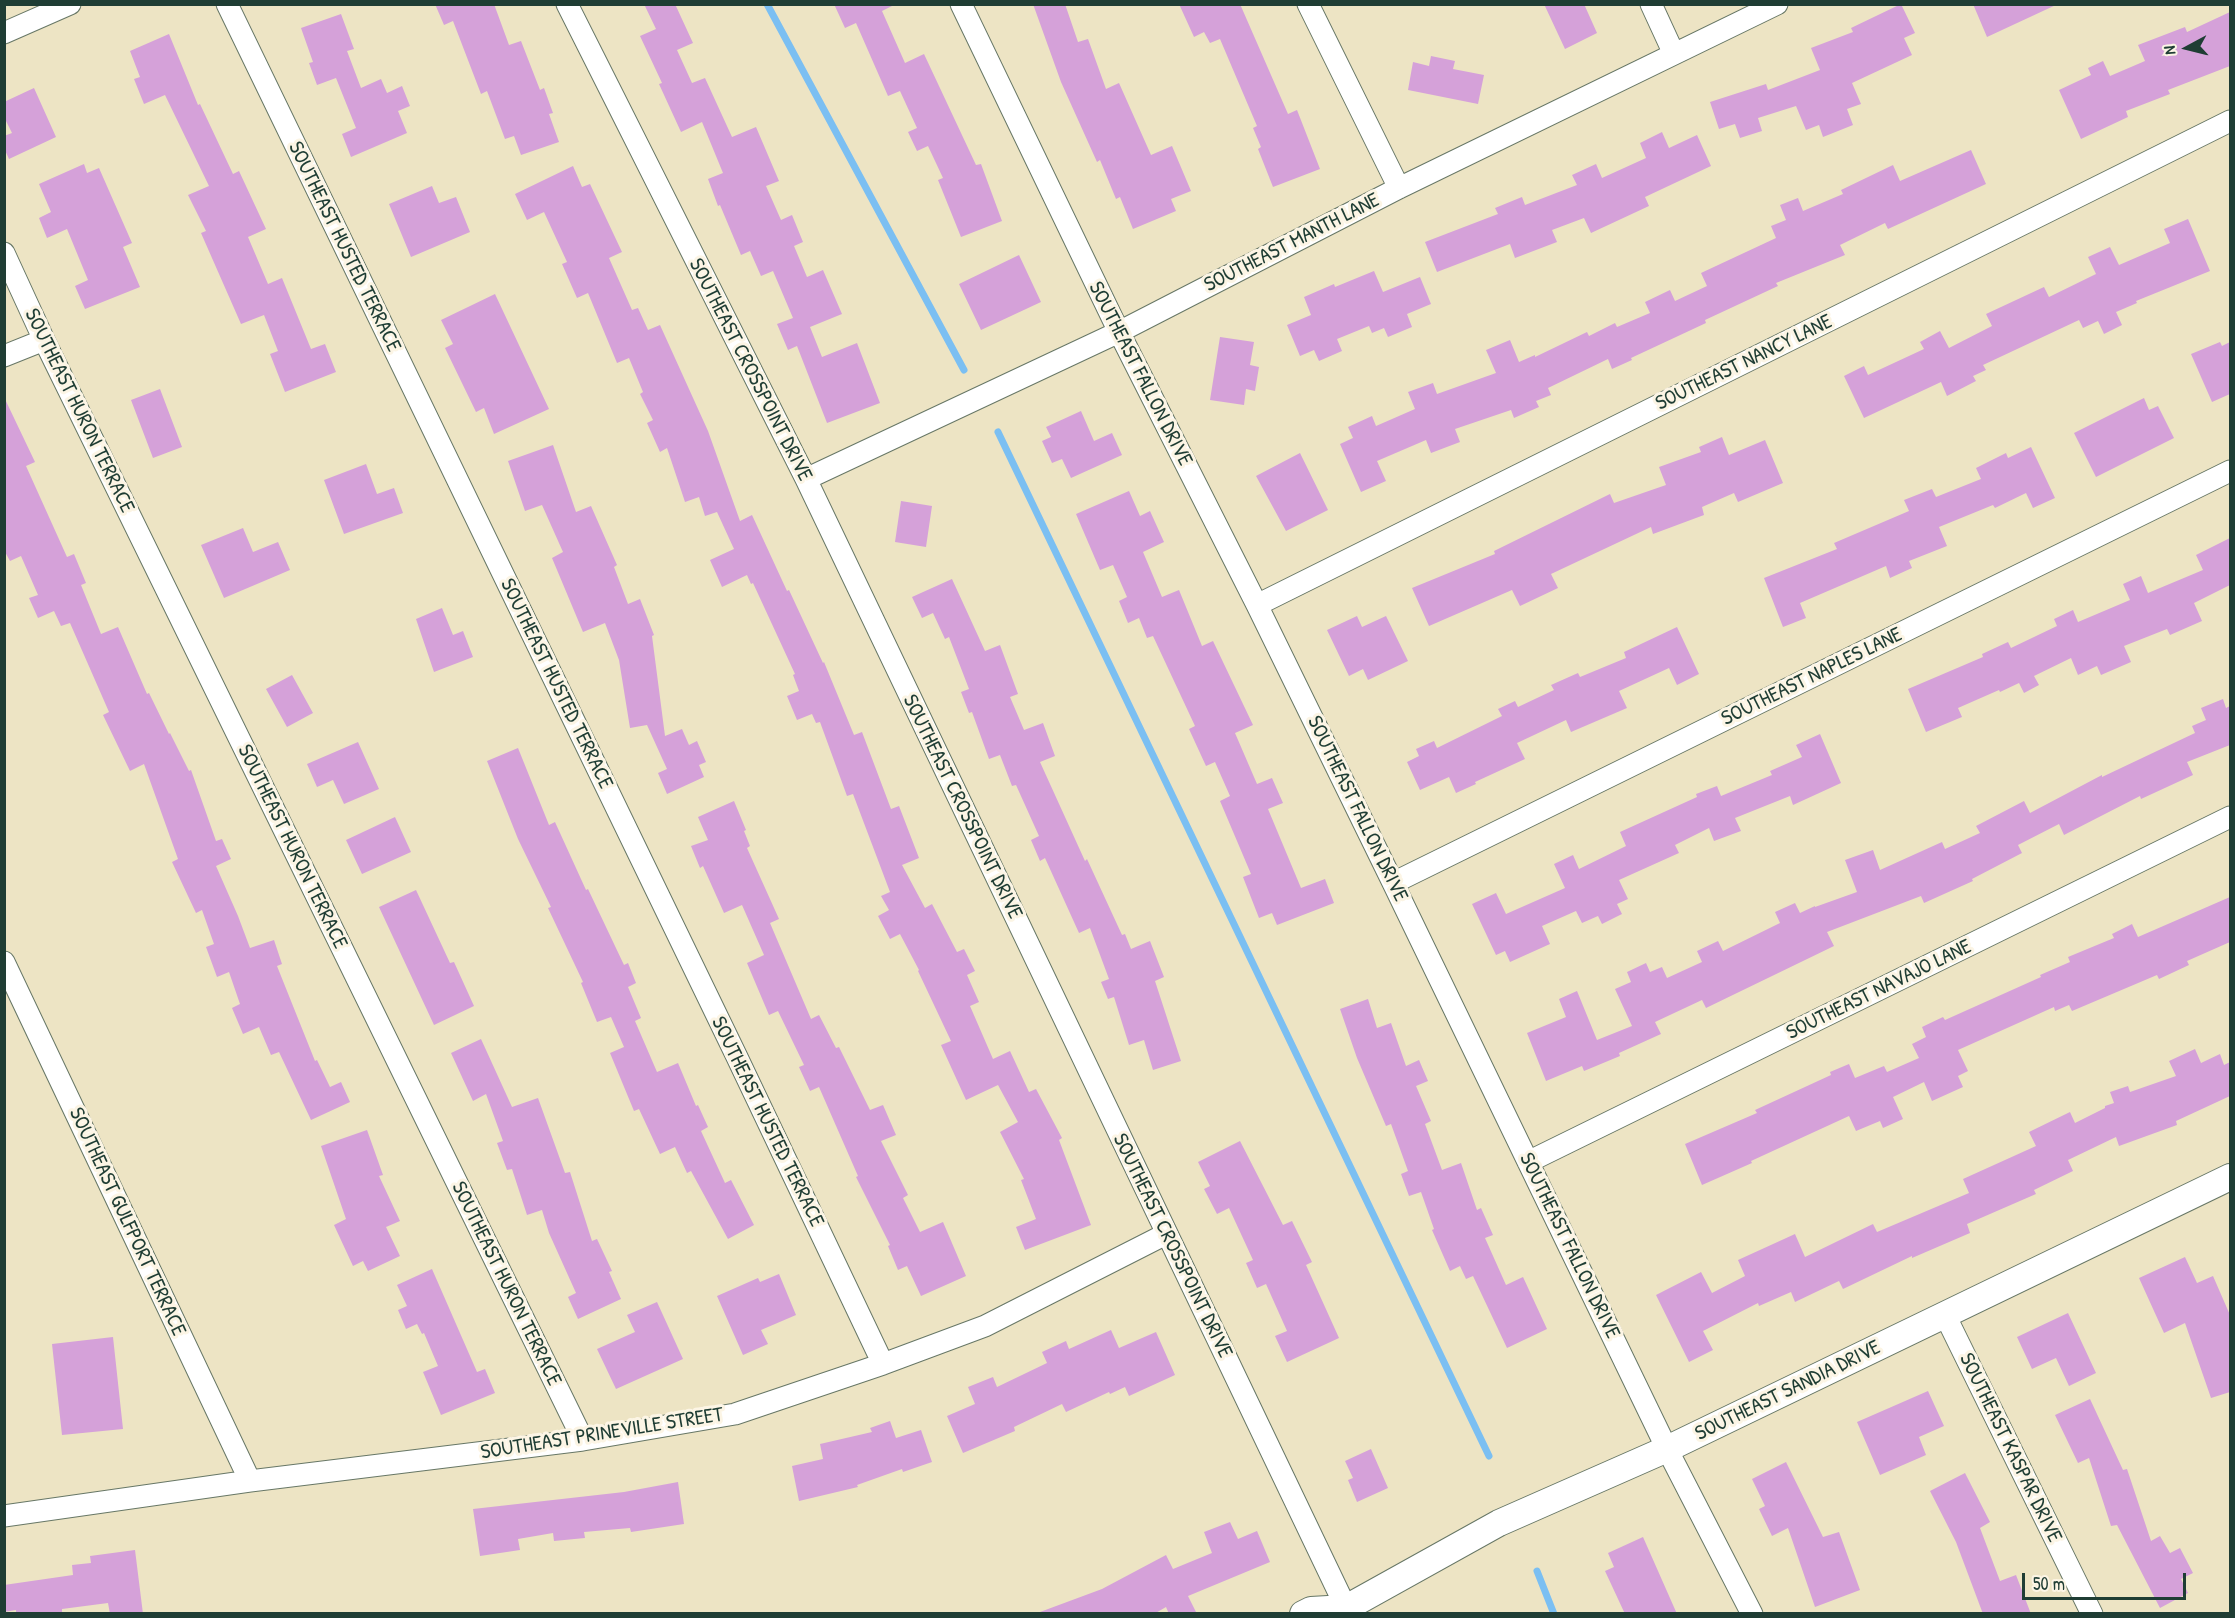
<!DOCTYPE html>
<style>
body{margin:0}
#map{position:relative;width:2235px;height:1618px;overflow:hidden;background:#ede4c4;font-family:"Patrick Hand",sans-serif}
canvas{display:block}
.frame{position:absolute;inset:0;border:6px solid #1f3d34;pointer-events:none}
.north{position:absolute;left:2157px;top:18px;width:60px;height:60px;-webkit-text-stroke:4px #fcf5e5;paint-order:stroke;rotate:263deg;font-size:16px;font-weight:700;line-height:24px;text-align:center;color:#1f3d34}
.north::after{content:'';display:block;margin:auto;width:21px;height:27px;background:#1f3d34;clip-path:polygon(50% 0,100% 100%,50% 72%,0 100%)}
.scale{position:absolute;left:2022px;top:1573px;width:164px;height:27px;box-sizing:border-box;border:3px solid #1f3d34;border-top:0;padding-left:8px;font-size:18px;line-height:21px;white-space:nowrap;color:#1f3d34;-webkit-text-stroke:4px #fcf5e5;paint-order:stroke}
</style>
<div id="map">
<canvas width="2235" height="1618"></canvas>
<div class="frame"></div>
<div class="north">N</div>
<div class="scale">50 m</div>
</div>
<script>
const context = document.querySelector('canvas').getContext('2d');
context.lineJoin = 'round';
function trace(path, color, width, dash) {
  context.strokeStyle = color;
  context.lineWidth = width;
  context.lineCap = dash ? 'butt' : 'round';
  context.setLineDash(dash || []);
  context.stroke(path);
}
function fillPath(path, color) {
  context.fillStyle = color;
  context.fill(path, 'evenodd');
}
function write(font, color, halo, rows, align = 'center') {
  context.font = font + ' "Patrick Hand",sans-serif';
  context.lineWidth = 6;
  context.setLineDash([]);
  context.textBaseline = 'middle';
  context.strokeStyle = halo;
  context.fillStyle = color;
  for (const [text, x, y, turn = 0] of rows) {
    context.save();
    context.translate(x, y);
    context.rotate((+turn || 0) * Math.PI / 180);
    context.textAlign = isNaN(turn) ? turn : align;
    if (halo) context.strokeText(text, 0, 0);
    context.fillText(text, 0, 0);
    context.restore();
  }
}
trace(new Path2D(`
 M767,4L964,370
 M998,432L1489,1456
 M1537,1571L1554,1614`), '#7bbff2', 7);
fillPath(new Path2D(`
 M435,4H494L509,45L521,41L540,90L544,88L553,113L549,114L559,142L521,155L514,136L505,139L487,91L481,94L453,21L444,25Z
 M644,4H675L693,43L677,50L692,83L705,78L732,137L756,127L779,181L766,186L781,220L792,215L803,242L794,246L807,277L823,270L842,314L810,327L822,357L857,343L880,403L827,423L797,346L788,350L777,324L793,318L773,271L761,276L750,251L741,255L720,205L718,206L708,179L723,173L702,122L681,132L659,84L662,83L640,36L656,29Z
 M834,4H896L882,11L905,63L924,54L976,165L981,164L1002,221L961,237L938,180L943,178L928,146L917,151L908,132L917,128L900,91L888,96L856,23L845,28Z
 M1033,4H1065L1078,42L1088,39L1106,89L1119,83L1151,155L1172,146L1191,191L1171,199L1176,211L1133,229L1120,197L1116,199L1100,160L1097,162L1061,82Z
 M1179,4H1240L1288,114L1297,110L1320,169L1273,187L1258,149L1261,147L1253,128L1257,126L1220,39L1210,43L1204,32L1194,37Z
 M1544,4H1584L1597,33L1565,49Z
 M1901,4L1915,33L1904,38L1912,55L1852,83L1861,104L1847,109L1853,125L1823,137L1819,125L1806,130L1796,106L1758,118L1762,131L1740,138L1735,124L1719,129L1710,102L1766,84L1768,90L1820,70L1811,48L1853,32L1851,28Z
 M1973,4H2058L1987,37Z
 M2230,12V66L2168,90L2170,94L2126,111L2128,117L2081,139L2059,90L2091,75L2088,68L2103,61L2110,76L2145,61L2138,45L2185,27L2187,32Z
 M341,14L354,49L347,51L361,88L381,79L387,93L402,86L410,106L398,111L407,133L351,157L342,134L356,128L336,78L317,85L309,63L313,62L301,28Z
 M169,34L198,105L200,104L233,174L239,171L266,229L248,237L268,284L282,278L311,349L325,344L336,372L285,392L270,354L278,351L264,315L241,324L201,233L206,231L188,195L209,186L165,95L144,104L134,79L140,77L130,51Z
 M1431,56L1455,61L1453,69L1484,75L1478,104L1408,90L1413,62L1429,66Z
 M34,88L56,137L9,159L4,148V136L12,133L4,117V102Z
 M1662,132L1669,148L1697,135L1711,166L1645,197L1649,206L1591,233L1584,218L1552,230L1557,242L1515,258L1510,244L1437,272L1425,242L1498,214L1495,208L1522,197L1525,205L1577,185L1572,175L1596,164L1602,178L1646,158L1640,143Z
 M1971,150L1986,184L1888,229L1885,223L1840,245L1845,255L1776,283L1778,286L1705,320L1706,323L1631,358L1632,360L1612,369L1608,359L1548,388L1551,395L1536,401L1539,407L1514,418L1511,410L1455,429L1460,442L1431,453L1426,440L1377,461L1386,481L1361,492L1340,444L1353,438L1348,427L1372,416L1376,426L1415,409L1408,392L1433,383L1437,394L1496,373L1486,350L1510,340L1519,362L1535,355V357L1587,332L1589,336L1615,323L1617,327L1650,313L1645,302L1670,290L1675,301L1707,286L1701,273L1776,238L1771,226L1786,220L1780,205L1798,198L1803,211L1843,194L1841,190L1893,165L1900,181Z
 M84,164L87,173L99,168L132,243L123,247L140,287L85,309L75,286L88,280L67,229L47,238L39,218L51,212L39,184Z
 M573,166L582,187L590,184L622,252L609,258L632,310L638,308L648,330L660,325L708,431L740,521L752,515L787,591L789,590L823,663L824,662L854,735L862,732L891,809L899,806L919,858L902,865L925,908L932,904L957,952L964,949L975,971L967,975L979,1002L970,1006L993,1059L1010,1051L1029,1092L1036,1089L1062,1138L1059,1140L1091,1225L1025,1250L1016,1227L1036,1219L1021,1180L1024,1179L1000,1132L1018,1122L998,1085L966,1100L941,1045L951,1041L918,971L919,970L900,934L890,939L878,916L889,910L881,896L890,892L853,794L847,796L820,722L816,723L812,714L797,720L787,696L799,691L793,675L795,674L753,583L751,584L747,575L722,587L710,560L734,549L717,512L705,516L699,497L685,502L667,448L660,452L647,423L653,420L640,394L643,392L629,358L617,363L588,293L577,298L562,264L567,262L544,212L527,220L515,194Z
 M432,186L439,203L456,197L470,232L411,257L389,204Z
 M2188,219L2210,271L2136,301L2137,303L2116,312L2122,325L2104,334L2098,321L2083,328L2079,320L1983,365L1986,370L1973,376L1976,381L1947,396L1941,382L1864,418L1844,376L1864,366L1868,375L1924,349L1920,342L1940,331L1949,348L1992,326L1986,314L2044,287L2049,297L2096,274L2088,257L2110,247L2119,265L2170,243L2164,229Z
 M1019,255L1041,302L981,330L959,284Z
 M1374,271L1383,292L1420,277L1431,304L1407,314L1412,327L1388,337L1384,328L1372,333L1369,326L1337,339L1342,351L1319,361L1314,350L1300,356L1287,325L1311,315L1304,297L1334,284L1335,287Z
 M495,294L549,409L494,434L484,408L476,412L445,348L453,344L441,320Z
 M1220,337L1254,342L1250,365L1259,367L1255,391L1246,389L1244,405L1210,400Z
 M2220,342L2222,346L2230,342V394L2212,402L2191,354Z
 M160,389L182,447L153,458L131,400Z
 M4,397L35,462L26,466L67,557L74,554L86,583L81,585L101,634L118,627L147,694L149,693L169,734L170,733L189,771L191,770L216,841L222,839L231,859L216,866L238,916L250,948L274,940L282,964L277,966L315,1061L317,1060L330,1087L341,1082L350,1102L311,1120L279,1052L271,1055L259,1027L243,1034L232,1008L240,1004L229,972L217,977L206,947L214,944L202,910L196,913L172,862L178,859L144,764L130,771L103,715L109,712L70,623L61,626L54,611L38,618L29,598L38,595L21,556L10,561L4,550Z
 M2144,398L2149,410L2158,406L2174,438L2096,477L2074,433Z
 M1081,411L1094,441L1112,433L1122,455L1071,478L1062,459L1052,463L1042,441L1051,437L1046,427Z
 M1722,437L1729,455L1765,440L1783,483L1738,502L1734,493L1702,507L1704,515L1653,534L1651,527L1551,574L1558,588L1520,606L1512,590L1429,626L1412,588L1495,554L1494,551L1610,494L1614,503L1666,485L1659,467L1701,452L1699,447Z
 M553,445L576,512L591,506L617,565L614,567L628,604L640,599L654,635L652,636L665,736L682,729L689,745L697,741L706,762L699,765L704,777L667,794L658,773L667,769L647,725L630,728L619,660L605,623L583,632L552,558L563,552L542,505L525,511L508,461Z
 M2031,447L2055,498L2033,508L2026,493L1995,508L1993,505L1939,527L1947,546L1909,561L1912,568L1890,578L1886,566L1800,603L1806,618L1783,627L1764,578L1837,549L1834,543L1909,511L1904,500L1932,489L1936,497L1981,479L1976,468L2006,453L2008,458Z
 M1300,453L1328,510L1286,531L1256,476Z
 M366,464L377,494L394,488L403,513L344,534L324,480Z
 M1129,491L1140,516L1150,511L1164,542L1143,552L1162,597L1179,590L1202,646L1213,641L1253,725L1235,733L1257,784L1272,778L1283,803L1268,809L1301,888L1325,879L1334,903L1277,925L1272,913L1259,918L1243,877L1251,874L1220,801L1230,796L1215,762L1206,766L1189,729L1195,726L1153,636L1147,638L1139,618L1128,623L1119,601L1127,597L1113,565L1100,570L1076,514Z
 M901,501L932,506L926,547L895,542Z
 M243,528L253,552L278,542L290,570L224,598L201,545Z
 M2230,538V585L2194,603L2202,621L2170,635L2167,629L2124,646L2131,662L2101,675L2097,666L2078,675L2071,658L2034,676L2039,685L2024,693L2019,683L2000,692L1999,690L1958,708L1962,717L1926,732L1908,689L1983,657L1982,654L2008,642L2011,648L2057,626L2054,619L2073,610L2078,622L2130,600L2123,584L2141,576L2148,593L2203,570L2196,555Z
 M952,579L985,651L1000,645L1018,694L1010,697L1024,730L1043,723L1055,756L1040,762L1085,861L1087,859L1122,935L1125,934L1131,949L1150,941L1164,977L1155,981L1181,1061L1153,1070L1144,1040L1129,1045L1114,997L1108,999L1101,982L1109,979L1090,928L1079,933L1045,858L1040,861L1031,840L1039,836L1016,785L1012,786L1000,755L989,759L972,712L969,713L961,692L969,689L949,637L945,639L933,613L922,618L912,597Z
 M442,608L453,635L463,631L473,657L434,672L416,619Z
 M1357,616L1362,627L1386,616L1408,661L1368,680L1363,669L1349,676L1327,630Z
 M1677,627L1699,674L1677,685L1669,668L1619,691L1627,708L1571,732L1566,720L1517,743L1525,759L1475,782L1476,784L1456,793L1449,777L1420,790L1407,762L1419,756L1416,749L1434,741L1437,748L1502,716L1498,709L1515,701L1518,707L1554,690L1551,685L1578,673L1580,677L1626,658L1624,652Z
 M292,675L313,713L287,727L266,689Z
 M2223,699L2226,708L2230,706V745L2187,762L2193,775L2141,799L2140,796L2064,835L2059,824L2018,845L2022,853L1972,879L1973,881L1924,903L1921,896L1827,932L1834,946L1706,1008L1702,1000L1655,1022L1661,1034L1619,1053L1620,1056L1584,1071L1582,1066L1546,1081L1527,1033L1566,1017L1559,999L1577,991L1597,1040L1632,1026L1615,989L1631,982L1627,972L1646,963L1650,972L1662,967L1667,978L1702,962L1697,951L1718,941L1723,951L1780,923L1775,912L1795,903L1800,913L1815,906V907L1857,892L1845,860L1873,850L1880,870L1942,842L1945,849L1980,833L1976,826L2024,801L2030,813L2102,775V777L2195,733L2192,726L2206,720L2201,708Z
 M1820,734L1841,783L1793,805L1790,796L1735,818L1741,831L1714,841L1709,828L1675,845L1679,853L1619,880L1628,899L1617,904L1622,914L1602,924L1598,916L1582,923L1576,911L1542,926L1550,944L1510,962L1505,951L1496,955L1472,904L1496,893L1506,914L1565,888L1554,864L1573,855L1579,869L1626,846L1620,832L1697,797L1696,794L1717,786L1721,796L1772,775L1770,771L1802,757L1796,745Z
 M358,742L379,789L344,804L333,780L317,787L307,764Z
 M518,748L549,825L555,822L586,890L588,889L624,965L628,963L636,983L628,987L641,1018L635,1021L657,1072L678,1063L696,1106L698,1105L708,1127L701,1131L725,1183L731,1180L754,1225L728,1239L691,1171L687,1173L675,1147L660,1154L639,1109L634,1111L610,1053L624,1047L611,1017L597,1022L581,983L583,982L548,908L551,907L518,839L487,761Z
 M734,801L746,830L744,831L750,846L747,848L779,919L770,923L811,1019L819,1015L836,1048L839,1047L870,1110L883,1105L896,1135L881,1141L908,1195L903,1198L920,1232L943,1222L966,1276L921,1296L907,1266L898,1270L888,1246L890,1245L856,1177L858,1176L819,1087L810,1091L799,1067L804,1065L778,1011L769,1015L747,963L764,955L742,905L724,913L703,866L700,868L691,846L708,840L698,817Z
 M395,817L411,852L362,874L346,840Z
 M416,890L450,963L454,962L474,1006L434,1025L379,907Z
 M2230,897V942L2187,961L2189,965L2159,979L2157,975L2072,1011L2069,1005L2055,1011L2054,1007L1958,1050L1968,1071L1958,1076L1963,1087L1932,1101L1924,1082L1893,1097L1903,1119L1883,1128L1880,1121L1856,1131L1849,1116L1751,1161L1752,1163L1702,1185L1685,1144L1757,1113L1755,1110L1831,1075L1830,1072L1849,1064L1855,1078L1884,1066L1887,1072L1919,1058L1912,1044L1926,1037L1922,1027L1943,1017L1945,1020L2041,977L2040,975L2070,962L2068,957L2114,938L2112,934L2132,924L2138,937Z
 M1368,999L1377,1028L1391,1023L1406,1066L1419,1060L1428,1081L1416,1086L1431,1121L1425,1124L1442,1170L1461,1163L1477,1210L1481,1208L1493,1235L1485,1238L1506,1285L1523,1277L1547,1329L1507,1348L1473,1276L1466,1279L1460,1266L1450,1271L1432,1230L1434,1229L1421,1192L1409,1196L1401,1174L1408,1171L1391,1124L1386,1126L1357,1058L1340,1009Z
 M481,1039L512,1107L538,1098L565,1173L570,1172L592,1241L597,1239L612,1271L609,1272L621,1299L578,1319L568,1297L576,1293L549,1233L542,1210L527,1215L512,1169L507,1170L497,1143L503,1141L486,1094L473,1101L451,1053Z
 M2195,1049L2201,1063L2220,1054L2224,1065L2230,1062V1096L2176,1121L2177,1125L2119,1146L2116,1137L2068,1160L2073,1171L2034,1190L2036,1194L1967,1224L1970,1233L1912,1258V1256L1843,1289L1839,1281L1795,1302L1791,1292L1759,1306L1758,1303L1703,1331L1713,1350L1689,1362L1656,1295L1701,1272L1712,1293L1745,1276L1738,1260L1795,1234L1805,1257L1873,1224L1877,1232L1969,1193L1963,1179L2036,1146L2029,1132L2070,1112L2075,1123L2105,1108V1106L2114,1103L2110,1092L2128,1086L2130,1092L2176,1076L2169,1061Z
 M367,1130L383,1175L379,1176L400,1221L386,1227L400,1256L368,1271L363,1261L353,1266L334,1225L346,1219L321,1146Z
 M1240,1141L1283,1225L1292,1221L1312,1262L1306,1265L1339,1338L1287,1362L1275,1336L1287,1331L1266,1284L1257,1288L1246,1263L1253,1260L1229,1208L1217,1214L1204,1189L1210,1186L1198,1162Z
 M2185,1257L2197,1283L2213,1276L2230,1315V1392L2211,1398L2185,1323L2164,1333L2139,1278Z
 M432,1269L477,1372L485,1369L495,1393L441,1415L423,1372L438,1366L424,1333L422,1334L417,1324L406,1329L398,1310L407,1306L397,1285Z
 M779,1274L796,1315L761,1330L768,1344L743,1355L717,1296L758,1278L760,1282Z
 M657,1302L683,1359L616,1389L597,1349L635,1332L627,1315Z
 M2068,1313L2096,1373L2069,1386L2056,1358L2032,1369L2017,1337Z
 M1111,1330L1119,1348L1156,1332L1175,1375L1129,1396L1125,1387L1110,1394L1109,1392L1066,1412L1062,1404L1014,1427L1015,1431L963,1453L947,1416L975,1404L968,1387L993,1377L997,1387L1047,1363L1042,1352L1066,1341L1069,1349Z
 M113,1337L123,1429L62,1435L52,1344Z
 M1928,1391L1944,1426L1919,1437L1926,1455L1880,1475L1857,1422Z
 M2090,1399L2123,1470L2127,1469L2151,1541L2160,1536L2170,1553L2180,1548L2193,1573L2181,1579L2188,1593L2160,1608L2117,1525L2111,1526L2089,1458L2078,1463L2055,1415Z
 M890,1421L896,1438L921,1430L932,1462L903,1472L902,1469L857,1485L858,1487L799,1501L792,1466L823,1459L820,1444L872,1432L870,1428Z
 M1371,1449L1388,1488L1357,1502L1348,1480L1353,1478L1345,1461Z
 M1786,1462L1823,1537L1839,1532L1860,1590L1815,1607L1788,1528L1772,1536L1759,1509L1765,1506L1752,1479Z
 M1965,1473L1990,1522L1980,1528L2000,1581L2016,1575L2031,1614H1983L1956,1542L1930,1491Z
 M678,1482L684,1524L631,1532L630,1528L584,1532L585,1538L554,1541L553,1533L518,1539L520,1550L480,1556L473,1509L624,1492Z
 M1230,1522L1238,1539L1257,1531L1270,1562L1188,1596L1197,1614H1169L1166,1607L1154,1614H1041L1040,1612L1102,1589L1166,1555L1173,1569L1212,1553L1204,1532Z
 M1643,1537L1677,1614H1625L1605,1571L1614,1567L1608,1553Z
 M135,1550L143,1614H110L108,1603L62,1609V1614H16V1610L4,1612V1585L73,1575L72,1565L91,1563L90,1556Z`), '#d5a1d9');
const minor = new Path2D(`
 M227,4L736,1055L883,1364
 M567,4L806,479L1349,1614
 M961,4L1119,332L1257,605L1393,883L1667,1449L1752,1614
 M1308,4L1399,188
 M1651,4L1674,54
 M4,33L70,4
 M4,253L44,340L583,1440
 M4,356L44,340
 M806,479L1119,332L1399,188L1777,4
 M1257,605L2230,121
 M1393,883L2230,471
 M4,962L250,1481
 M1528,1162L2230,817
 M1945,1315L2092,1614
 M4,1516L250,1481L583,1440L735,1414L883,1364L985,1326L1166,1234`);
const tertiary = new Path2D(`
 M1303,1614L1311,1610L1346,1608L1499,1523L1667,1449L2230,1177`);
trace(minor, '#677766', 23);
trace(tertiary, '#677766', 28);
trace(minor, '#fff', 21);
trace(tertiary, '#fff', 26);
write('21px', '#1f3d34', '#fcf5e5', [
 ["SOUTHEAST MANTH LANE",1292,243,-27],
 ["SOUTHEAST HUSTED TERRACE",344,247,64],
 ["SOUTHEAST NANCY LANE",1744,363,-26],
 ["SOUTHEAST CROSSPOINT DRIVE",750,370,63],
 ["SOUTHEAST FALLON DRIVE",1140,374,63],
 ["SOUTHEAST HURON TERRACE",79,411,64],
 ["SOUTHEAST NAPLES LANE",1812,677,-26],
 ["SOUTHEAST HUSTED TERRACE",556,684,64],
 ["SOUTHEAST CROSSPOINT DRIVE",962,807,64],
 ["SOUTHEAST FALLON DRIVE",1357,809,64],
 ["SOUTHEAST HURON TERRACE",292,847,64],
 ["SOUTHEAST NAVAJO LANE",1879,990,-26],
 ["SOUTHEAST HUSTED TERRACE",767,1122,64],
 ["SOUTHEAST GULFPORT TERRACE",127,1222,65],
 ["SOUTHEAST CROSSPOINT DRIVE",1172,1246,64],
 ["SOUTHEAST FALLON DRIVE",1569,1246,64],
 ["SOUTHEAST HURON TERRACE",506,1284,64],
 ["SOUTHEAST SANDIA DRIVE",1788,1391,-26],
 ["SOUTHEAST PRINEVILLE STREET",602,1434,-9],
 ["SOUTHEAST KASPAR DRIVE",2010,1448,64]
]);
</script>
